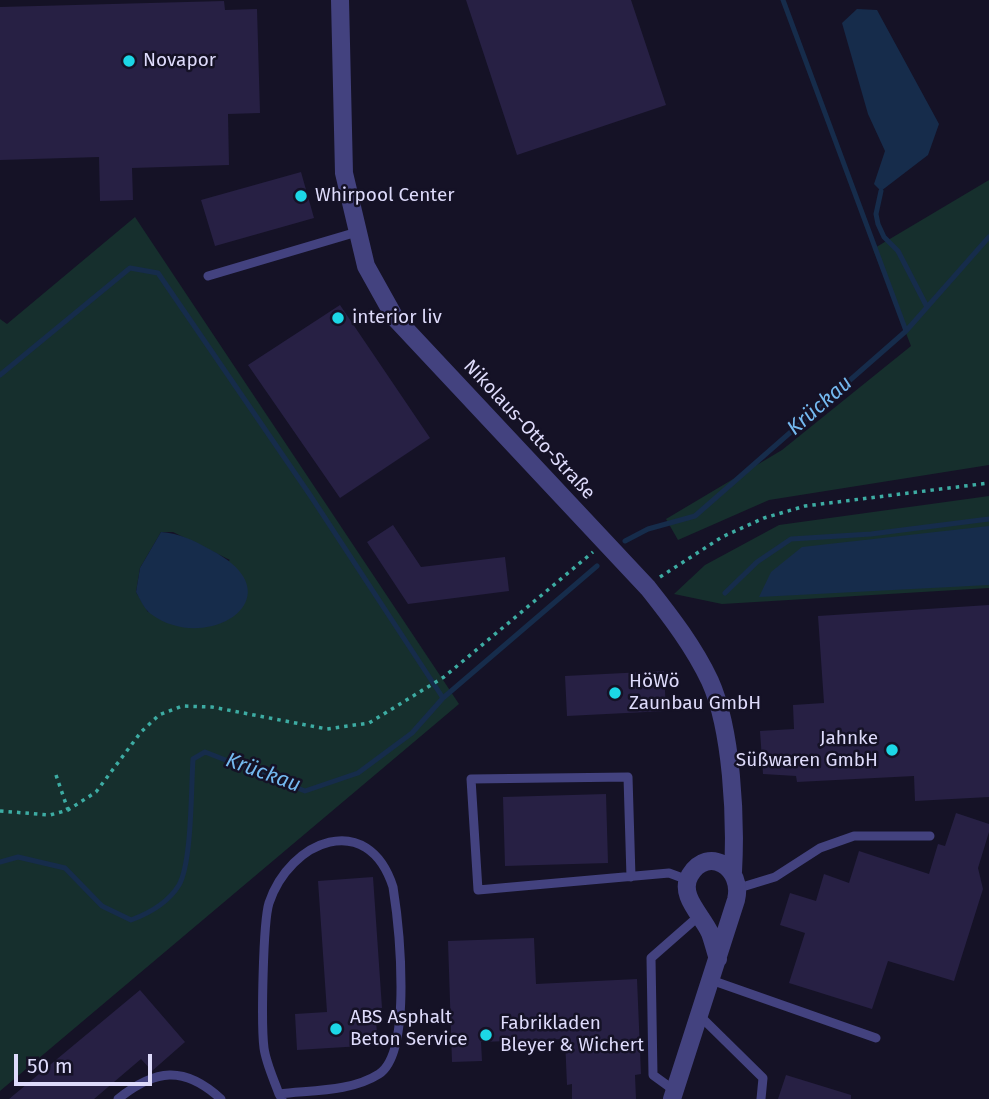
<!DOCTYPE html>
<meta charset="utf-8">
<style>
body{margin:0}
#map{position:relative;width:989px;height:1099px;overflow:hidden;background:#151226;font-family:"Fira Sans",sans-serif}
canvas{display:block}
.scale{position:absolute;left:14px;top:1054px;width:138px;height:32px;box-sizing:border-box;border:4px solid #dedbfb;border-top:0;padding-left:9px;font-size:21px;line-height:24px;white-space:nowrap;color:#dedbfb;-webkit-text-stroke:5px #151226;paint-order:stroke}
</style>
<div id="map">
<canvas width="989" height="1099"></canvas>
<div class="scale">50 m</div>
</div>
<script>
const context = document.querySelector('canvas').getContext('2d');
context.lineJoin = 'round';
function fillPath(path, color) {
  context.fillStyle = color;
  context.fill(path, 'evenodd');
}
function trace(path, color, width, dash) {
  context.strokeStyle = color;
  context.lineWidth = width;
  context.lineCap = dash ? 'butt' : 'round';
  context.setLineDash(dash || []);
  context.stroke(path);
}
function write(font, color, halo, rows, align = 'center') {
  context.font = font + ' "Fira Sans",sans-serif';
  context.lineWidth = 5;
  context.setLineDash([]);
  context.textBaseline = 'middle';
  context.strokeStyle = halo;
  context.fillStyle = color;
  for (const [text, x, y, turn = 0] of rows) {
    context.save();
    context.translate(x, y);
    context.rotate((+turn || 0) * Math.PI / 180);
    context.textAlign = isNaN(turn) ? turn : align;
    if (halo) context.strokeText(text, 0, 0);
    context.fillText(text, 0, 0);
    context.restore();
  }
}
fillPath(new Path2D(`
 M989,180V465L769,500L678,540L666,519L782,450L911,346L873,249Z
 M135,217L459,704L0,1091V319L7,324ZM161,532H173L230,560L148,612L136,592L140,568Z
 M989,496V588L722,604L674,594L705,565L779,525Z`), '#162f2d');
fillPath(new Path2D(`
 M857,9L877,10L939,124L928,155L881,191L874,184L885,151L868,114L842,23Z
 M989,526V585L759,597L771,572L802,547Z
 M161,532C179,533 195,541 211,550C300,596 207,656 151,614C144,609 140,599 136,592L140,568Z`), '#162c4b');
trace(new Path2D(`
 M783,0L906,331
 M881,191L876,214L878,224L884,237L898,251L927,307
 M0,375L130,268L158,273L310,495L443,698
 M625,541L648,529L695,516L906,331L989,237
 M725,593L757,562L791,539L871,534L989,519
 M0,862L18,857L65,868L102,906L131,920C150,913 168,903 179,885C192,862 191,788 193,759L205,752L305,791L358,773L412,733L443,698L597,566`), '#162c4b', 5);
fillPath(new Path2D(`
 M466,0H631L666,105L517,155Z
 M224,1L225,10L257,9L260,113L228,114L229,165L132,168L133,200L100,201L99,157L0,160V7Z
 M301,172L314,218L215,246L201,200Z
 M340,305L430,438L340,498L248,365Z
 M393,525L421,567L505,557L509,591L408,604L367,542Z
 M989,605V797L915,801L914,776L797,782L796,776L763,774L760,731L794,729L793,705L824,703L818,616Z
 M664,671L666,711L567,716L565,676Z
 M606,794L608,863L505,866L503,797Z
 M956,813L989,824V832L978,868L983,889L954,981L888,961L872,1009L789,983L805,933L780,925L790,893L816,901L824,874L849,883L859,851L929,874L938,844L945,846Z
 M373,877L382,1008L375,1009L378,1045L297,1050L295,1014L327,1012L318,881Z
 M534,938L536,984L637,979L641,1074L635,1075L636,1099H572V1084L567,1085L565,1039L481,1042L482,1061L452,1062L448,941Z
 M140,990L185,1042L152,1071L141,1059L94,1099H9Z
 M786,1075L851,1095V1099H778Z`), '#272044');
trace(new Path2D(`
 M660,577L722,537L764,518L805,506L989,483
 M56,775L68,810
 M0,811L50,815L68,810L96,792L141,732L159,715L182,706L212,707L327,729L369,723L444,677L593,552`), '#3daca3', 3.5, [3.5, 5]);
trace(new Path2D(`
 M208,276L357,232
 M631,877L628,777L471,779L478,890L669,873L688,880
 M739,888L775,877L820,848L854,836H930
 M711,980L876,1038
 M700,1016L763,1078L761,1099
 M675,1091L653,1075L651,958L700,915
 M279,1094C311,1090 351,1092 379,1074C413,1052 399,925 393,887C368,809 290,840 269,903C263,922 261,1025 264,1048C266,1063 274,1080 279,1094L282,1099
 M118,1099C155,1069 184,1065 221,1099`), '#43427f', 9);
trace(new Path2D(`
 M340,0L344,173L366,266L395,318L648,588C671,617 694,647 710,681C732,730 736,819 733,872
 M672,1099L736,900C744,868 708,845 690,875C678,895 702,915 710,933C713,941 715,950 718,959`), '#43427f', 18);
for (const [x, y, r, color] of [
 [129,61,7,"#1cd7e6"],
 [301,196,7,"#1cd7e6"],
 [338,318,7,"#1cd7e6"],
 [615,693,7,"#1cd7e6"],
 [892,750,7,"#1cd7e6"],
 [336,1029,7,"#1cd7e6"],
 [486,1035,7,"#1cd7e6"]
]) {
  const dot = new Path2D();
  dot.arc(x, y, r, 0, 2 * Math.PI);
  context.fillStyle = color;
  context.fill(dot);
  trace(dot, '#151226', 2.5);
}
write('19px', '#dedbfb', '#151226', [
 ["Novapor",143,61],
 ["Whirpool Center",315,196],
 ["interior liv",352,318],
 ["HöWö",629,682],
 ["Zaunbau GmbH",629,704],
 ["Jahnke",878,739,"right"],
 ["Süßwaren GmbH",878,761,"right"],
 ["ABS Asphalt",350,1018],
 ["Beton Service",350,1040],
 ["Fabrikladen",500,1024],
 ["Bleyer & Wichert",500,1046]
], 'left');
write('19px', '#dedbfb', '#151226', [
 ["Nikolaus-Otto-Straße",529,430,47]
]);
write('italic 21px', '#74b9f0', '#151226', [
 ["Krückau",820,406,-41],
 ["Krückau",263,773,20]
]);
</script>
